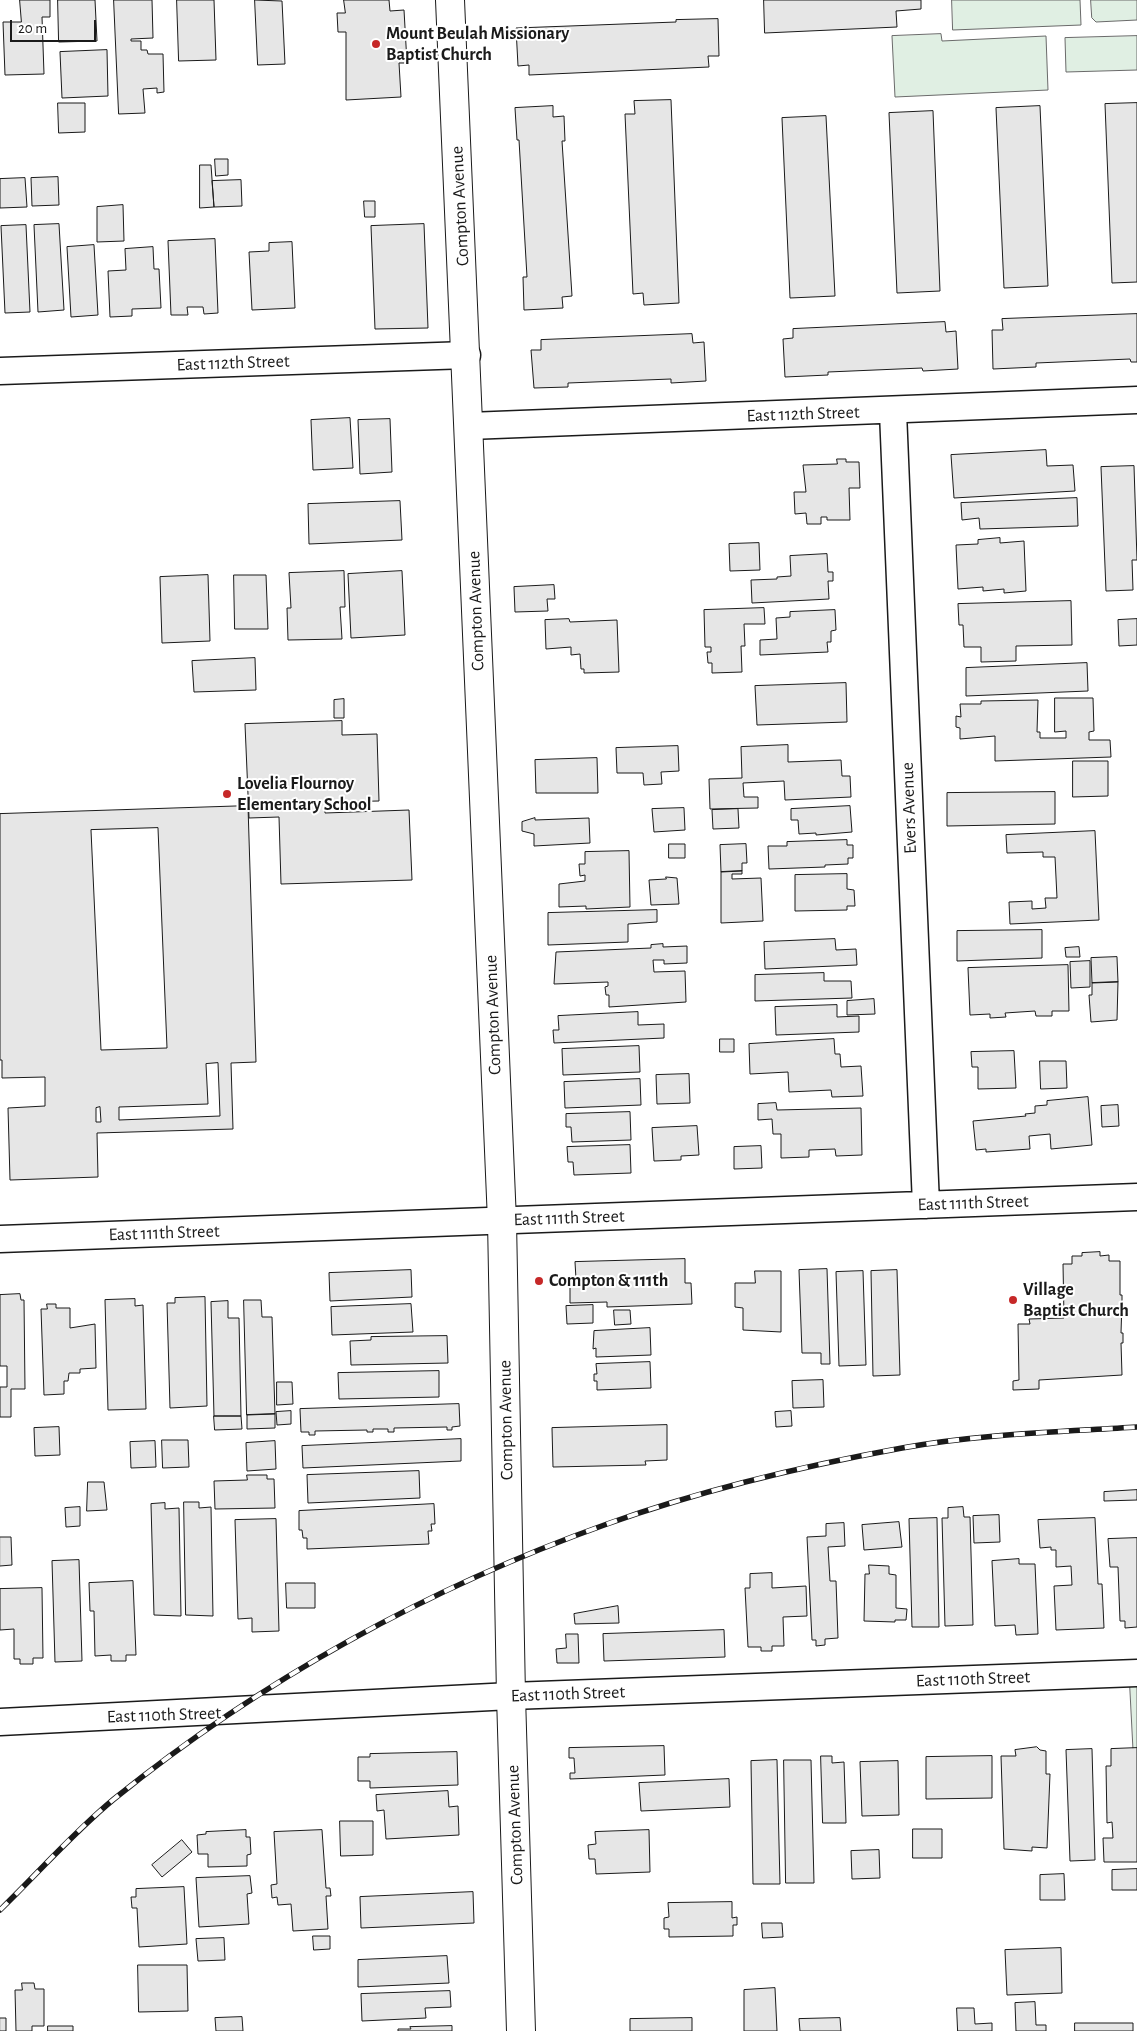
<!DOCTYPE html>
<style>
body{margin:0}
#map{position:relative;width:1137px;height:2031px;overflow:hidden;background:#fff;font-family:"Alegreya Sans",sans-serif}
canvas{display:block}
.scale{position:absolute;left:10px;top:20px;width:86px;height:22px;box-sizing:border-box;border:2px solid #1a1a1a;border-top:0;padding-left:6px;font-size:15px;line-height:18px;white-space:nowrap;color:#1a1a1a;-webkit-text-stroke:4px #fff;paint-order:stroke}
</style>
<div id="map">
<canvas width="1137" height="2031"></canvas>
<div class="scale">20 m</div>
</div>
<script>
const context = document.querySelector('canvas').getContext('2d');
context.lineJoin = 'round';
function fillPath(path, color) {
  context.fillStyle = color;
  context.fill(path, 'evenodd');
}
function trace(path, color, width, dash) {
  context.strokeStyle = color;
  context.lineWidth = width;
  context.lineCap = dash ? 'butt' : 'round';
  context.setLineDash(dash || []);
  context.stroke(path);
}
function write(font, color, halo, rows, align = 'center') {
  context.font = font + ' "Alegreya Sans",sans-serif';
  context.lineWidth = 4;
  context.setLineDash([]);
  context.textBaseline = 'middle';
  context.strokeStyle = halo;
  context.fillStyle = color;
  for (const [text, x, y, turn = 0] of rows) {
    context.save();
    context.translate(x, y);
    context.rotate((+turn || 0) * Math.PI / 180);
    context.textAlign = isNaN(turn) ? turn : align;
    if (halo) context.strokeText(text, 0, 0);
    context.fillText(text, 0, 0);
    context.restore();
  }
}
const green = new Path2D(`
 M952,0H1080L1081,25L953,30Z
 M1091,0H1137V20L1096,22L1092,18Z
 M941,34L942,41L1046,36L1048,90L895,97L892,36Z
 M1137,36V70L1066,72L1065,38Z
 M1130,1684H1137V1827Z`);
fillPath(green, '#e0efe3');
trace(green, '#6a6a6a', 1);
const building = new Path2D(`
 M20,0H50V17H42L44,74L5,75L3,22H21Z
 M58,0H95L97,41L59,42Z
 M114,0H152L153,38L131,39V41H141V50H147L148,54H163L164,92L157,93V88L143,89L145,113L119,114Z
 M177,0H214L216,60L179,61Z
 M255,0L282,1L285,64L258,65Z
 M344,0H389L390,11L404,10L407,63H399L401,97L346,100V32H338L337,13H345Z
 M764,0H921V9L896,11L897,27L765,33Z
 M718,19L719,56H708L709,67L529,75V65L518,66L516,28L676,22V20Z
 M107,50L108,96L62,98L60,52Z
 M671,100L679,303L644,305L643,293L633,294L625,114H635L634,101Z
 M58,103H85V132L59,133Z
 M1137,103V282L1112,283L1105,104Z
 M553,106V117L564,116L565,141H562L572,296L562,297L563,308L524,310L523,277H527L519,140H517L515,108Z
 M1040,106L1048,286L1004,288L996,108Z
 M933,111L940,291L897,293L889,113Z
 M826,116L835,296L790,298L782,118Z
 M215,159H228V175L216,176Z
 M200,165H211L214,207L200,208Z
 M58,177L59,205L32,206L31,178Z
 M25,178L27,207L0,208V179Z
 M241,180L242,206L214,207L212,181Z
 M364,201H375V217H365Z
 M123,205L124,241L97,242V207Z
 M59,224L64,310L38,312L34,225Z
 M424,224L428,328L375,329L371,226Z
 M26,225L30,312L5,313L1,226Z
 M215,239L218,313L204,314L203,307H187L188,315H171L168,241Z
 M292,242L295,308L252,310L249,252L269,251V243Z
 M94,245L98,315L71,317L67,247Z
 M153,247L154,269H159L161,308L132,309V316L110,317L108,271L126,270L125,249Z
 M1137,314V362H1131L1130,359L1036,363V367L993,369L992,330H1003L1002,319Z
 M945,322L946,332L956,331L958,369L923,371L922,368L828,372V375L785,377L783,339L793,338V329Z
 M692,334L693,343L704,342L706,381L671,383V379L568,383V387L534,388L531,350H541V340Z
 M350,418L353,468L313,470L311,420Z
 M390,419L392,472L360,474L358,420Z
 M1046,450L1047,466L1073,465L1075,491L954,498L951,455Z
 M837,459H846V462H859L860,488H849L850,520H827V517H821V524H807L806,513L795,514L794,492H806L803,465L837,464Z
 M1134,466L1137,560H1132L1133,590L1106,591L1101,467Z
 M1077,498L1078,526L980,529L979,518L962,520L961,503Z
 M400,501L402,540L309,544L308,504Z
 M1000,538V543L1024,541L1026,591L1004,593V589L983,591V587L958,589L956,545L978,544V540Z
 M759,543L760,570L730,571L729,544Z
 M827,554L828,572H833V581H828L829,599L752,603L751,580L777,579V577L791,576L790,556Z
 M344,571L345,607H340L342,639L288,640L287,608H291L289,573Z
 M402,571L405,635L351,638L348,574Z
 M208,575L210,641L162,643L160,577Z
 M234,575H266L268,629H235Z
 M554,585L555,599H547L548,611L515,612L514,587Z
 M1071,601L1072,645L1016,646V661L981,662V647H964L963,625H959L958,604Z
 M764,608L765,624H744L745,646H741L742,672L712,673V663H708L707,652H711V647H705L704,610Z
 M835,610L836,630L831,631V642H827L828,652L760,655V640L777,639L776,618L790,617V612Z
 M569,619L570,622L617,620L619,672L584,673V669H581L580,654L571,655V647L546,649L545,620Z
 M1137,619V645L1119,646L1118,620Z
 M255,658L256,690L194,692L192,661Z
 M1087,663L1088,691L966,696V668Z
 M846,683L847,722L757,725L755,686Z
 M1055,698H1093L1094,731L1089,732V740H1110L1111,757L995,761V736L960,739V728L956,727V716L961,717L960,704H981V701L1038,700L1037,732H1040V738H1066V731L1055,732Z
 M344,699V718H334V700Z
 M342,721V735L377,734L379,801L325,802V813L409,810L412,880L281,884L279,817L249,818L245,724Z
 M788,745V762L841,760L842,776H850L851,797L785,800L784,781L743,783L744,797H758V808L710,809L709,779L742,778L741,747Z
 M678,746L679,771L661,772L662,784L644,785L643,773H617L616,748Z
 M597,758L598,793H536L535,760Z
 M1073,761H1108V796L1073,797Z
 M1055,792V824L947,826V793Z
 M248,806L256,1062L231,1063L233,1129L97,1133L98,1177L10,1180L8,1108L45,1106V1077L2,1078V1060H0V814ZM158,828L167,1048L101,1050L91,830ZM218,1063L220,1116L119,1120V1107L208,1104L206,1064ZM100,1107L101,1122H96V1108Z
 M850,806L852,832L816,835V833L799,834L798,820H791V809Z
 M684,808L685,830L654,832L652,809Z
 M738,809L739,828L713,829L712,810Z
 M535,818V820L589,818L590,843L534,846V834L522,831V822Z
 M1095,831L1099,920L1010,924L1009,902L1032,901V909L1046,908L1045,898H1057L1055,857H1043V852L1007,853L1006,835Z
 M847,840V845H853V858H848V864L825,865V867L769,869L768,846H787V842Z
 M669,844H685V858H669Z
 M746,844L747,863H742V871L721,872L720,845Z
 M629,851L630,907L586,909V906L559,907V884L585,881V875L580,876L579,864H585V852Z
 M742,871V874H732V879L761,878L763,921L721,923V872Z
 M847,874V889L854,890L855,906H847V910L795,911V875Z
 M666,877L677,878L679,904L651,905L649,880L666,879Z
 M657,910V922L628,924V942L548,945V913Z
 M1042,930V958L957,961V931Z
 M835,939L836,950L856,949L857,965L765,969L764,942Z
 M663,944V947L687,946V963L664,964V960H653L654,972L685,971L686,1002L609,1007V995H606L605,987L608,986V982L554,984L556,952L651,948V945Z
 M1079,947L1080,957H1066L1065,948Z
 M1117,957L1118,982L1092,983L1091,958Z
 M1090,961V987L1071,988L1070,962Z
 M1068,965L1069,1011H1052V1016H1036L1035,1011L1005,1013L1006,1017L990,1018V1014L970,1015L968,968Z
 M824,973V981H851L852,998L755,1001V975Z
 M1118,982L1117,1020L1091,1022L1089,995H1092V983Z
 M874,999L875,1014L847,1015V1001Z
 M837,1005V1017L859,1016V1032L776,1035L775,1007Z
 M638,1012V1025L664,1024V1038L554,1043L553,1030H559L558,1016Z
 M720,1039H734V1052H720Z
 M834,1039L835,1054H840L841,1067L861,1066L863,1096L832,1097L831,1090L789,1092L788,1072L750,1074L749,1044Z
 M639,1046L640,1072L563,1075L562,1049Z
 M1014,1051L1016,1088L978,1089V1067H972L971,1052Z
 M1040,1061H1066L1067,1088L1041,1089Z
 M689,1074L690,1103L657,1104L656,1075Z
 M640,1079L641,1105L565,1108L564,1082Z
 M1088,1097L1092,1145L1051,1149L1050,1134L1029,1136L1030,1149L986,1152V1149L976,1150L973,1121L1026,1116L1025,1114L1035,1113V1106L1047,1105V1101Z
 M776,1103L777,1110L861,1108L862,1155L836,1156L835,1149L809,1150V1157L781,1158V1134H773L772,1119L758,1120V1104Z
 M1118,1105L1119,1126L1102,1127L1101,1106Z
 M630,1112L631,1140L572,1142L571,1127H566V1114Z
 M697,1126L699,1155L681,1156V1160L654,1161L652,1128Z
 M630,1145L631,1173L574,1175L573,1162H568L567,1147Z
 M761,1146L762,1168L734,1169V1147Z
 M1100,1252V1256L1109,1255V1261H1120V1295H1122V1301L1121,1333H1123V1343H1121L1122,1375L1039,1380V1389L1013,1390V1381L1019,1380L1018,1324H1030L1029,1319L1064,1318L1063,1264H1072V1256H1082V1253Z
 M685,1259V1283H691L692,1304L607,1307V1302L570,1303V1284L572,1279H576L575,1262Z
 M827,1269L830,1364H821V1353H802L799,1270Z
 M411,1270L412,1297L330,1301L329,1273Z
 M897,1270L900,1375L873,1376L871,1271Z
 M755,1271H781V1332L743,1330V1308L735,1307V1283H755Z
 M863,1271L866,1365L839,1366L836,1272Z
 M20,1294L21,1300H24L25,1389H11V1417H0V1387H7V1366H0V1295Z
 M205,1297L207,1406L170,1408L167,1303H175V1298Z
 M135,1299V1306L143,1305L146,1409L108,1410L105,1300Z
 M244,1300H261L262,1317H272L275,1414L247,1415Z
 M228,1301V1318H239L241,1416H214L211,1302Z
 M47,1304H56V1308H70V1328L95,1324L96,1368L80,1369V1373H69L68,1381H64V1394L44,1395L41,1309H47Z
 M411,1304L413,1332L332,1335L331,1307Z
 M593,1305V1323L567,1324L566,1306Z
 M614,1310H630L631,1324L615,1325Z
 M650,1328L651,1355L596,1357V1348L593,1349L594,1331Z
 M447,1336L448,1363L351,1365L350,1341L371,1340V1337Z
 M650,1362L651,1388L597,1390V1381H594V1374H597L596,1364Z
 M439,1371V1397L339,1399L338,1373Z
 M823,1380L824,1407L793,1408L792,1381Z
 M277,1382H292L293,1404L277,1405Z
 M459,1404L460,1426L452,1427V1430H447V1427L394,1428V1432H388V1429H373V1432H367V1430L315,1431V1435H309V1432H301L300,1409Z
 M291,1411V1424L277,1425L276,1412Z
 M791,1411L792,1426L776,1427L775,1412Z
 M275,1414V1428L247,1429V1415Z
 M214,1416H241L242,1429L215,1430Z
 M667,1425V1460L645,1461L646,1465L553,1467L552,1428Z
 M59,1427L60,1455L35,1456L34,1428Z
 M461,1439V1461L303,1468L302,1446Z
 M162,1440H188L189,1467L163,1468Z
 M155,1441L156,1467L131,1468L130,1442Z
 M275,1441L276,1469L247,1471L246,1443Z
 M419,1471L420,1498L308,1503L307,1475Z
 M247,1475H267V1479H274L275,1508L215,1509L214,1481L247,1480Z
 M88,1482H104L107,1510L87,1511Z
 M1137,1490V1500L1104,1501V1492Z
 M184,1502H199V1508L211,1507L213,1616L186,1615Z
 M165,1503V1509L179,1508L181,1616L154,1615L151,1504Z
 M434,1504L435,1524H431L432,1531H428L429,1544L307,1549V1538H303L302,1530H299V1511Z
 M80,1507V1526L66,1527L65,1508Z
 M963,1507L964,1517H970L973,1625L945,1626L942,1518H948V1508Z
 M999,1515L1000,1542L974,1543L973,1516Z
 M937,1518L939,1627H912L909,1519Z
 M1095,1518L1098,1584H1102L1104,1628L1056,1630L1054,1586L1072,1585L1071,1566L1056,1567V1550H1051V1547L1040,1548L1038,1520Z
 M276,1519L279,1631L252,1632V1618L238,1619L235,1520Z
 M899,1522L902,1547L864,1550L862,1525Z
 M844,1523L845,1546L828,1547L830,1581H836L838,1638L825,1639V1645L816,1646V1640H812L807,1537L826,1536V1524Z
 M0,1537H11L12,1565L0,1566Z
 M1137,1538V1627L1125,1628V1621H1120L1118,1567H1110L1108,1539Z
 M1019,1559V1564H1035L1038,1634L1016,1635L1015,1625L995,1626L992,1561Z
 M79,1560L82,1661L55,1662L52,1561Z
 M869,1565L889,1566V1574L896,1575V1608L907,1609L906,1620H895V1622L864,1621L865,1574H869Z
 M772,1573V1588L806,1586L807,1616L783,1617L784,1646H772V1651H761V1647H748L745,1588H750V1574Z
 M133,1581L136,1655H126V1661H111V1655L95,1656L94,1611H90L89,1583Z
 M286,1583H315V1608H287Z
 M42,1588L43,1658H33V1664H20V1659H14V1629L0,1630V1589Z
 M618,1606L619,1623L575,1624L574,1614Z
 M724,1630L725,1657L604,1661L603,1634Z
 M566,1634H578L579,1663H557L556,1649L566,1648Z
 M664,1746L665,1775L570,1779V1773H575L574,1758H569V1748Z
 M1037,1747L1040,1750L1046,1751V1774H1050L1047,1848L1032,1847V1851L1004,1849L1001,1756H1016L1015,1750Z
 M1137,1748V1862H1104L1103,1838H1113L1112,1822L1107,1823L1106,1766H1111V1749Z
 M1092,1749L1095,1860L1070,1861L1066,1750Z
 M457,1752L458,1785L370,1788V1781H358V1757H370V1754Z
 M821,1756H832V1763L844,1762L846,1823H823Z
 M992,1756V1798L926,1799V1757Z
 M777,1760L780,1884H753L751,1761Z
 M784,1760H811L814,1883H786Z
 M898,1761L899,1815L862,1816L860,1762Z
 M729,1779L730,1807L641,1811L639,1783Z
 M448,1791L449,1807L458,1806L459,1835L386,1839L384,1810L377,1811L376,1795Z
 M340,1821H373V1855L341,1856Z
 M913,1829H942V1858H913Z
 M246,1830V1837H250L251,1854L247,1855V1866L208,1867V1854H198L197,1835L206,1834V1832Z
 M322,1830L326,1888H330L331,1896H326L328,1929L293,1931L291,1904L278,1905L277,1897L272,1898L271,1885L277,1884L274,1832Z
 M649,1830L650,1872L596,1874L595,1859H589L588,1845L596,1844L595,1832Z
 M182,1840L192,1852L162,1877L152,1865Z
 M879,1850L880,1878L852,1879L851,1851Z
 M1137,1869V1890H1112V1870Z
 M1064,1874L1065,1900H1040V1875Z
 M250,1876L252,1893L247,1894L249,1924L199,1927L196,1878Z
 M184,1887L187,1944L139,1947L137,1908H132L131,1897H136V1889Z
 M473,1892L474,1923L361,1928L360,1897Z
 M732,1902V1918L737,1917V1925H733V1936L669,1937V1929H664V1918L669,1917L668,1903Z
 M762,1923H782L783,1937L763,1938Z
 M313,1936H330V1949L314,1950Z
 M224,1938L225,1960L198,1961L196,1939Z
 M1061,1948L1062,1993L1007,1995L1005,1950Z
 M447,1956L449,1983L358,1987V1960Z
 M138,1965H187L188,2011L139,2012Z
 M22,1983H34L35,1989H44V2026H32V2031H16L15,1990H22Z
 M775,1988L777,2031H744V1990Z
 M450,1991L451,2007L425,2008L426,2018L362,2021L361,1994Z
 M1035,2002L1036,2025H1046V2031H1016L1015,2003Z
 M957,2008H974L975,2024L992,2023V2031H958Z
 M242,2017L243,2031H216L215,2018Z
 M0,2018H6V2031H0Z
 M692,2018V2031H630V2019Z
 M840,2018L841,2031H800L799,2019Z
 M1075,2023H1133V2031H1075Z
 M48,2026H73V2031H48Z
 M452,2026V2031H398V2029H411L410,2027Z`);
fillPath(building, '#e6e6e6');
trace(building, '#1a1a1a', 1);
const minor = new Path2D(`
 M0,371L467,355
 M893,412L926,1205
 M469,426L1137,400
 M0,1239L1137,1197
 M0,1722L511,1696L1137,1673`);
const secondary = new Path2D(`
 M450,0L502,1221L511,1696L521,2031`);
trace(minor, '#1a1a1a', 29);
trace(secondary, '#1a1a1a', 30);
trace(minor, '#fff', 26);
trace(secondary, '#fff', 28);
const rail = new Path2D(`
 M0,1910C37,1874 75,1831 114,1799C260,1681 430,1587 607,1524C702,1490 803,1466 902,1448C980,1434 1059,1432 1137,1427`);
trace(rail, '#1a1a1a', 5.5);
trace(rail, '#fff', 4, [11]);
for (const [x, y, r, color] of [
 [376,44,5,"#c62828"],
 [227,794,5,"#c62828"],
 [539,1281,5,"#c62828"],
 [1013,1300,5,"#c62828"]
]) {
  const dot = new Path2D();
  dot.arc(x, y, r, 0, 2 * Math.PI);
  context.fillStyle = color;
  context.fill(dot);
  trace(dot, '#fff', 2);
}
write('bold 18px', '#1a1a1a', '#fff', [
 ["Mount Beulah Missionary",386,34],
 ["Baptist Church",386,55],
 ["Lovelia Flournoy",237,784],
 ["Elementary School",237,805],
 ["Compton & 111th",549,1281],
 ["Village",1023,1290],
 ["Baptist Church",1023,1311]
], 'left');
write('18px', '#1a1a1a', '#fff', [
 ["Compton Avenue",460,206,-93],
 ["East 112th Street",233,363,-2],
 ["East 112th Street",803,414,-2],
 ["Compton Avenue",476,611,-92],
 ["Evers Avenue",909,808,-92],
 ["Compton Avenue",493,1015,-92],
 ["East 111th Street",973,1203,-2],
 ["East 111th Street",569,1218,-2],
 ["East 111th Street",164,1233,-2],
 ["Compton Avenue",506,1420,-91],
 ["East 110th Street",973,1679,-2],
 ["East 110th Street",568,1694,-2],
 ["East 110th Street",164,1715,-2],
 ["Compton Avenue",515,1825,-92]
]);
</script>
